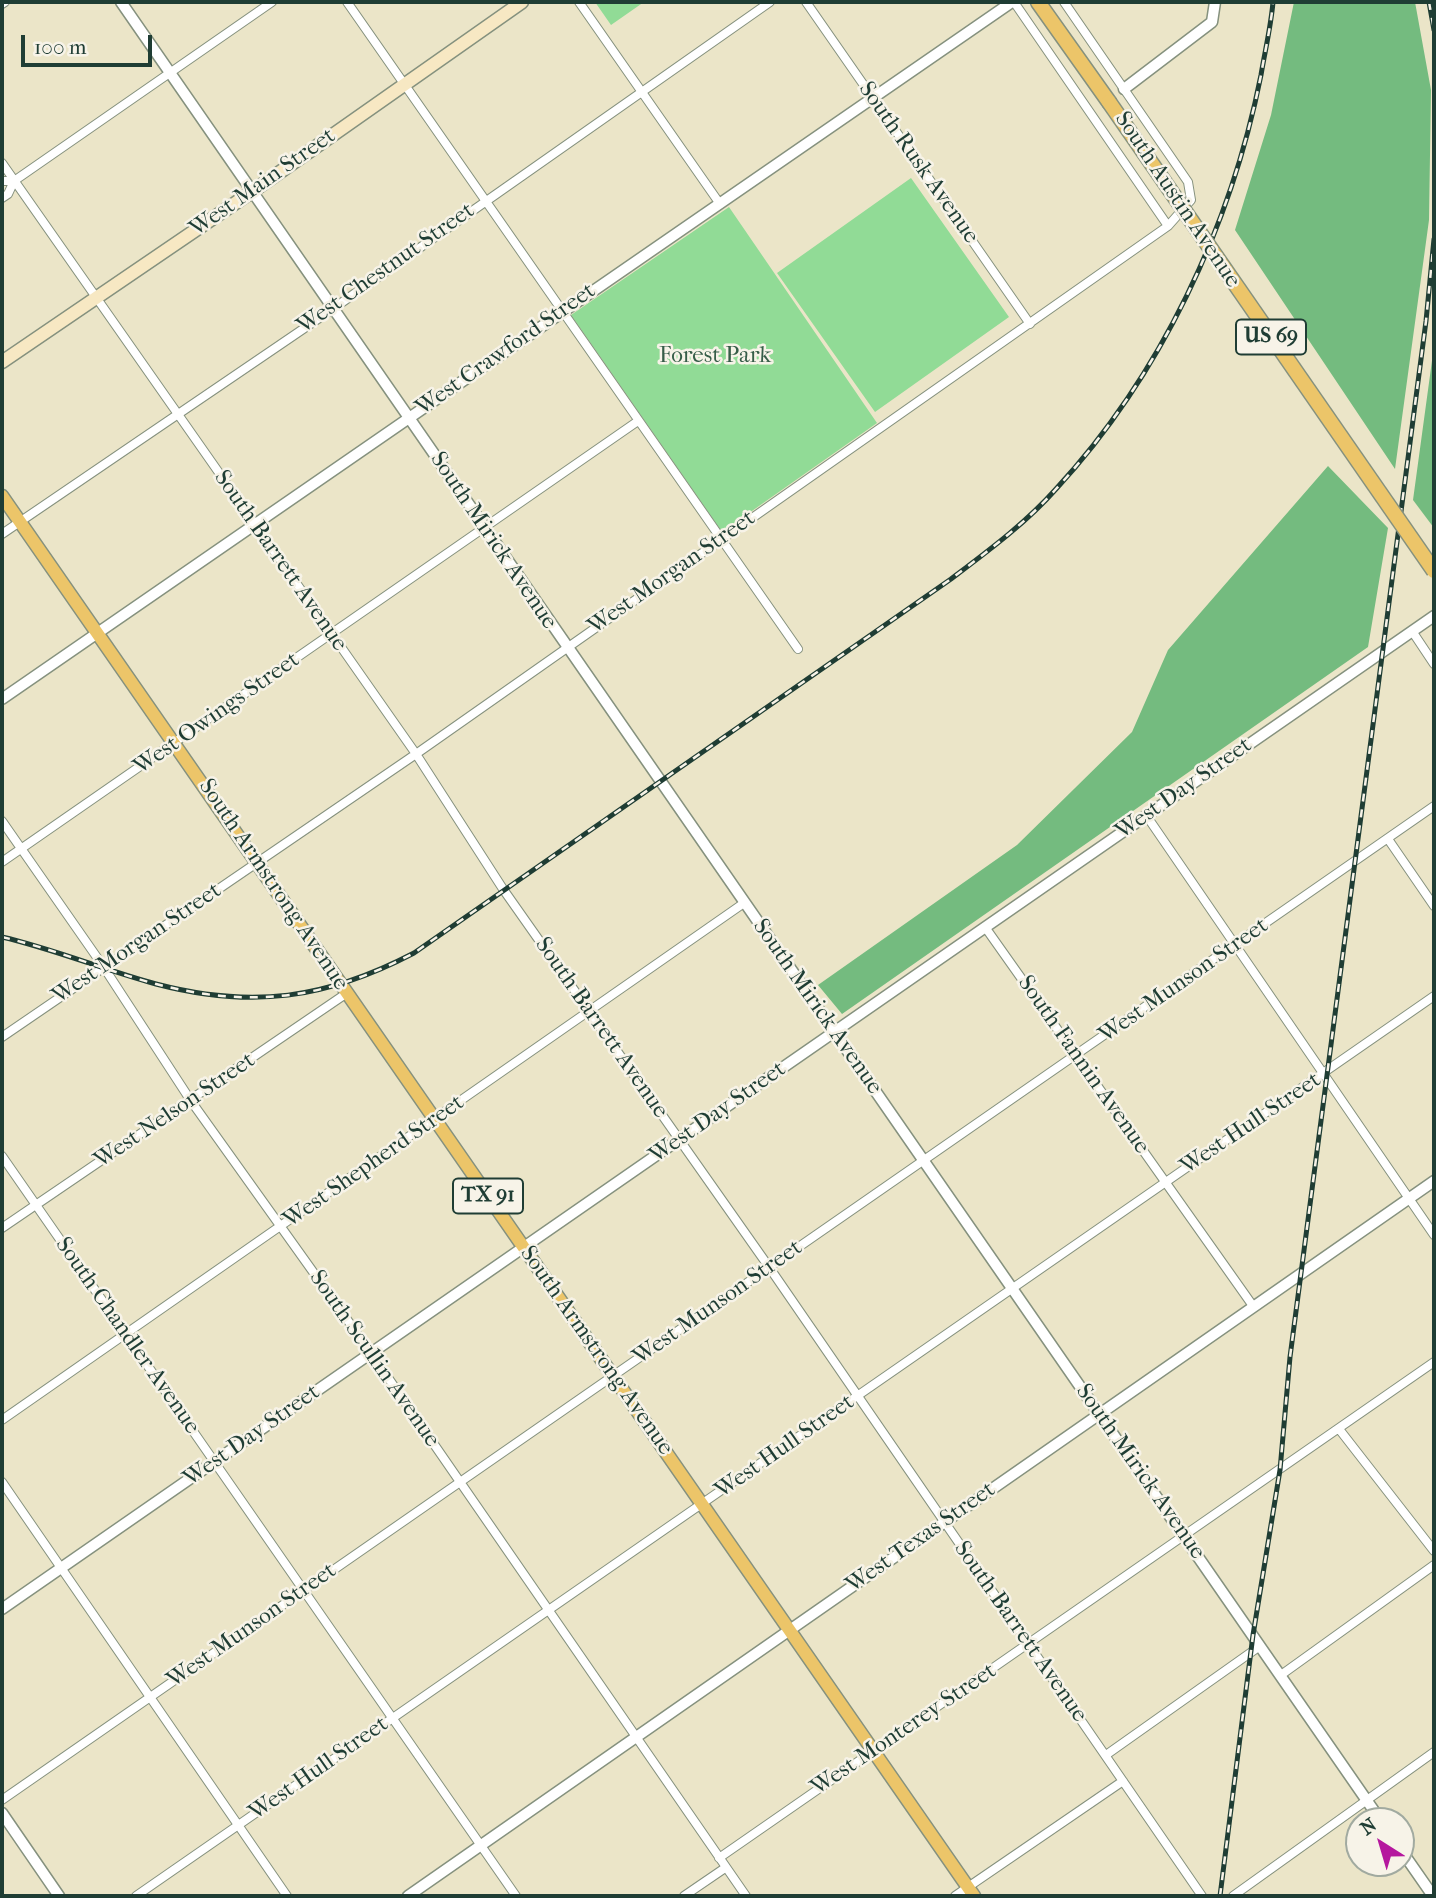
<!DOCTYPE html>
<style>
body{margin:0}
#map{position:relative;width:1436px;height:1898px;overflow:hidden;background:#ebe5c8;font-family:"IM FELL French Canon",serif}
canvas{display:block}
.frame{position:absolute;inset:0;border:4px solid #1f3d34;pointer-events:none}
.north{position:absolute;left:1345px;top:1807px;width:70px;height:70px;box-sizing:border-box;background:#f7f3e8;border:2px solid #a1aaa0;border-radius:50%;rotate:323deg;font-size:19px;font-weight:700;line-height:28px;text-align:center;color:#1f3d34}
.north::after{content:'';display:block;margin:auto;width:24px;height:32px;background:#b5179e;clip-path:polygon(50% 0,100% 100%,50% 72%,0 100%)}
.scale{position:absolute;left:21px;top:35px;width:131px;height:32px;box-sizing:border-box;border:4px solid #1f3d34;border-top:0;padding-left:9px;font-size:21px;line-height:24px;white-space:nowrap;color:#1f3d34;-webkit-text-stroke:5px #f7f3e8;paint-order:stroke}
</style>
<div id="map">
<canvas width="1436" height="1898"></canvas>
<div class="frame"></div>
<div class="north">N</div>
<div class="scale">100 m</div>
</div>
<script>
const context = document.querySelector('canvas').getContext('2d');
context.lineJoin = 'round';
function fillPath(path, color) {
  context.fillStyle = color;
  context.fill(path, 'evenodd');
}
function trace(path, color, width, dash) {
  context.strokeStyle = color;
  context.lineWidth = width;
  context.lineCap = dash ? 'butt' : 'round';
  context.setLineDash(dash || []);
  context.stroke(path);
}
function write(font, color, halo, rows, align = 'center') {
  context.font = font + ' "IM FELL French Canon",serif';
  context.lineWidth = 5;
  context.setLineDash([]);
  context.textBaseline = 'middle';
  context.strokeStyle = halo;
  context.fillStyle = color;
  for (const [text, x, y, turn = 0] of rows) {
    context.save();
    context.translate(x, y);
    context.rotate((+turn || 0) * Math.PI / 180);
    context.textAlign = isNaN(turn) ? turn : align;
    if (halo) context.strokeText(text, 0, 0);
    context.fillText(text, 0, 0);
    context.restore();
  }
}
fillPath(new Path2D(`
 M595,2H644L611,25Z
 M911,178L1009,317L875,412L777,273Z
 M729,207L877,423L722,532L571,315Z`), '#91db96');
fillPath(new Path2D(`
 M1294,2H1415L1431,90L1429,220L1395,469L1235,230L1271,115Z
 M1434,346V528L1413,500Z
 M1328,466L1388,528L1368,647L842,1014L818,985L1017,845L1132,732L1168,650Z`), '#74bb7f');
const minor = new Path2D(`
 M347,2L798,649
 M579,2L720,204
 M806,2L1030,324
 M1014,2L1168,226
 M2,4L5,2
 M2,163L416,754L503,889L769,1267L1202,1896
 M2,181H14
 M2,198L8,194L14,181L272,2
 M2,534L334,308L770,2
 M1412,631L1434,664
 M1146,815L1434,1235
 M2,821L103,966L191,1101L371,1353L746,1896
 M1388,839L1434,906
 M2,862L638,421
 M985,927L1253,1306
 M2,1037L416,754L1168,226L1191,200L1188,182L1064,2
 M2,1156L516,1896
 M2,1228L347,993
 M2,1420L744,903
 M1339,1429L1434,1551
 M2,1482L287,1896
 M1281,1675L1434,1565
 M1106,1755L1260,1646
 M2,1800C479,1468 958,1139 1434,806
 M719,1858L1434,1362
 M136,1896L1434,996
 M684,1896L725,1868
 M955,1896L1123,1781
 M1233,1896L1434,1752`);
const tertiary = new Path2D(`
 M121,2L1381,1821
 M1124,89L1212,22L1215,2
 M2,699L1012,2
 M2,1609L1434,616
 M2,1813L59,1896
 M1401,1850L1433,1896
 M408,1896L1434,1181`);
const secondary = new Path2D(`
 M2,362L253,191L522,2`);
const primary = new Path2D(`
 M2,496L974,1896`);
const trunk = new Path2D(`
 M1038,2L1109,102`);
trace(minor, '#85917e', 10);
trace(tertiary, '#85917e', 13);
trace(secondary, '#85917e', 15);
trace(primary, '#85917e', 15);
trace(trunk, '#85917e', 17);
trace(minor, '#fff', 8);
trace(tertiary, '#fff', 10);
trace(secondary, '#f7e8c3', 12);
trace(primary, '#ecc569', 12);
trace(trunk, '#ecc569', 14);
const rail = new Path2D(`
 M1429,2L1434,30
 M2,937C54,949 104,970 156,984C252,1009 326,999 414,953L951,579C988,551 1026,523 1056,489C1161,375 1231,226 1261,75C1265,51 1271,26 1273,2
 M1220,1896L1253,1635L1280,1470L1290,1357L1426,321L1434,239`);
trace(rail, '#1f3d34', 5);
trace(rail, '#f7f3e8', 2.5, [8]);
const trunkBridge = new Path2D(`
 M1109,102L1434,571`);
trace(trunkBridge, '#85917e', 17, []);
trace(trunkBridge, '#ecc569', 14);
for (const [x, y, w] of [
 [1271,337,70],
 [488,1196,70]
]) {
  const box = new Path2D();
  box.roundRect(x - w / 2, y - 17.5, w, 35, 5);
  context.fillStyle = '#f7f3e8';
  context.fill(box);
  trace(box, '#1f3d34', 2);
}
write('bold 21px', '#1f3d34', null, [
 ["US 69",1271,337],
 ["TX 91",488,1196]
]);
write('23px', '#1f3d34', '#f7f3e8', [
 ["South Rusk Avenue",918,163,55],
 ["West Main Street",263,183,-35],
 ["South Austin Avenue",1177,200,56],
 ["West Chestnut Street",386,269,-35],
 ["West Crawford Street",506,350,-35],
 ["South Mirick Avenue",493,541,56],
 ["South Barrett Avenue",280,561,55],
 ["West Morgan Street",672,573,-35],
 ["West Owings Street",217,714,-35],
 ["West Day Street",1184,789,-35],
 ["South Armstrong Avenue",273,885,56],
 ["West Morgan Street",137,944,-34],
 ["West Munson Street",1184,981,-35],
 ["South Mirick Avenue",817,1007,55],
 ["South Barrett Avenue",601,1028,55],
 ["South Fannin Avenue",1083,1065,55],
 ["West Nelson Street",175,1111,-34],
 ["West Day Street",718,1113,-35],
 ["West Hull Street",1251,1124,-34],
 ["West Shepherd Street",374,1162,-35],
 ["West Munson Street",718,1303,-35],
 ["South Chandler Avenue",127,1336,55],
 ["South Armstrong Avenue",596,1351,55],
 ["South Scullin Avenue",374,1359,55],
 ["West Day Street",252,1436,-35],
 ["West Hull Street",785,1447,-35],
 ["South Mirick Avenue",1140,1472,55],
 ["West Texas Street",921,1538,-35],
 ["West Munson Street",252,1626,-35],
 ["South Barrett Avenue",1020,1632,55],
 ["West Monterey Street",904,1730,-34],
 ["West Hull Street",319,1769,-35]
]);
write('23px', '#365d48', '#f7f3e8', [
 ["Forest Park",715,356]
]);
</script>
